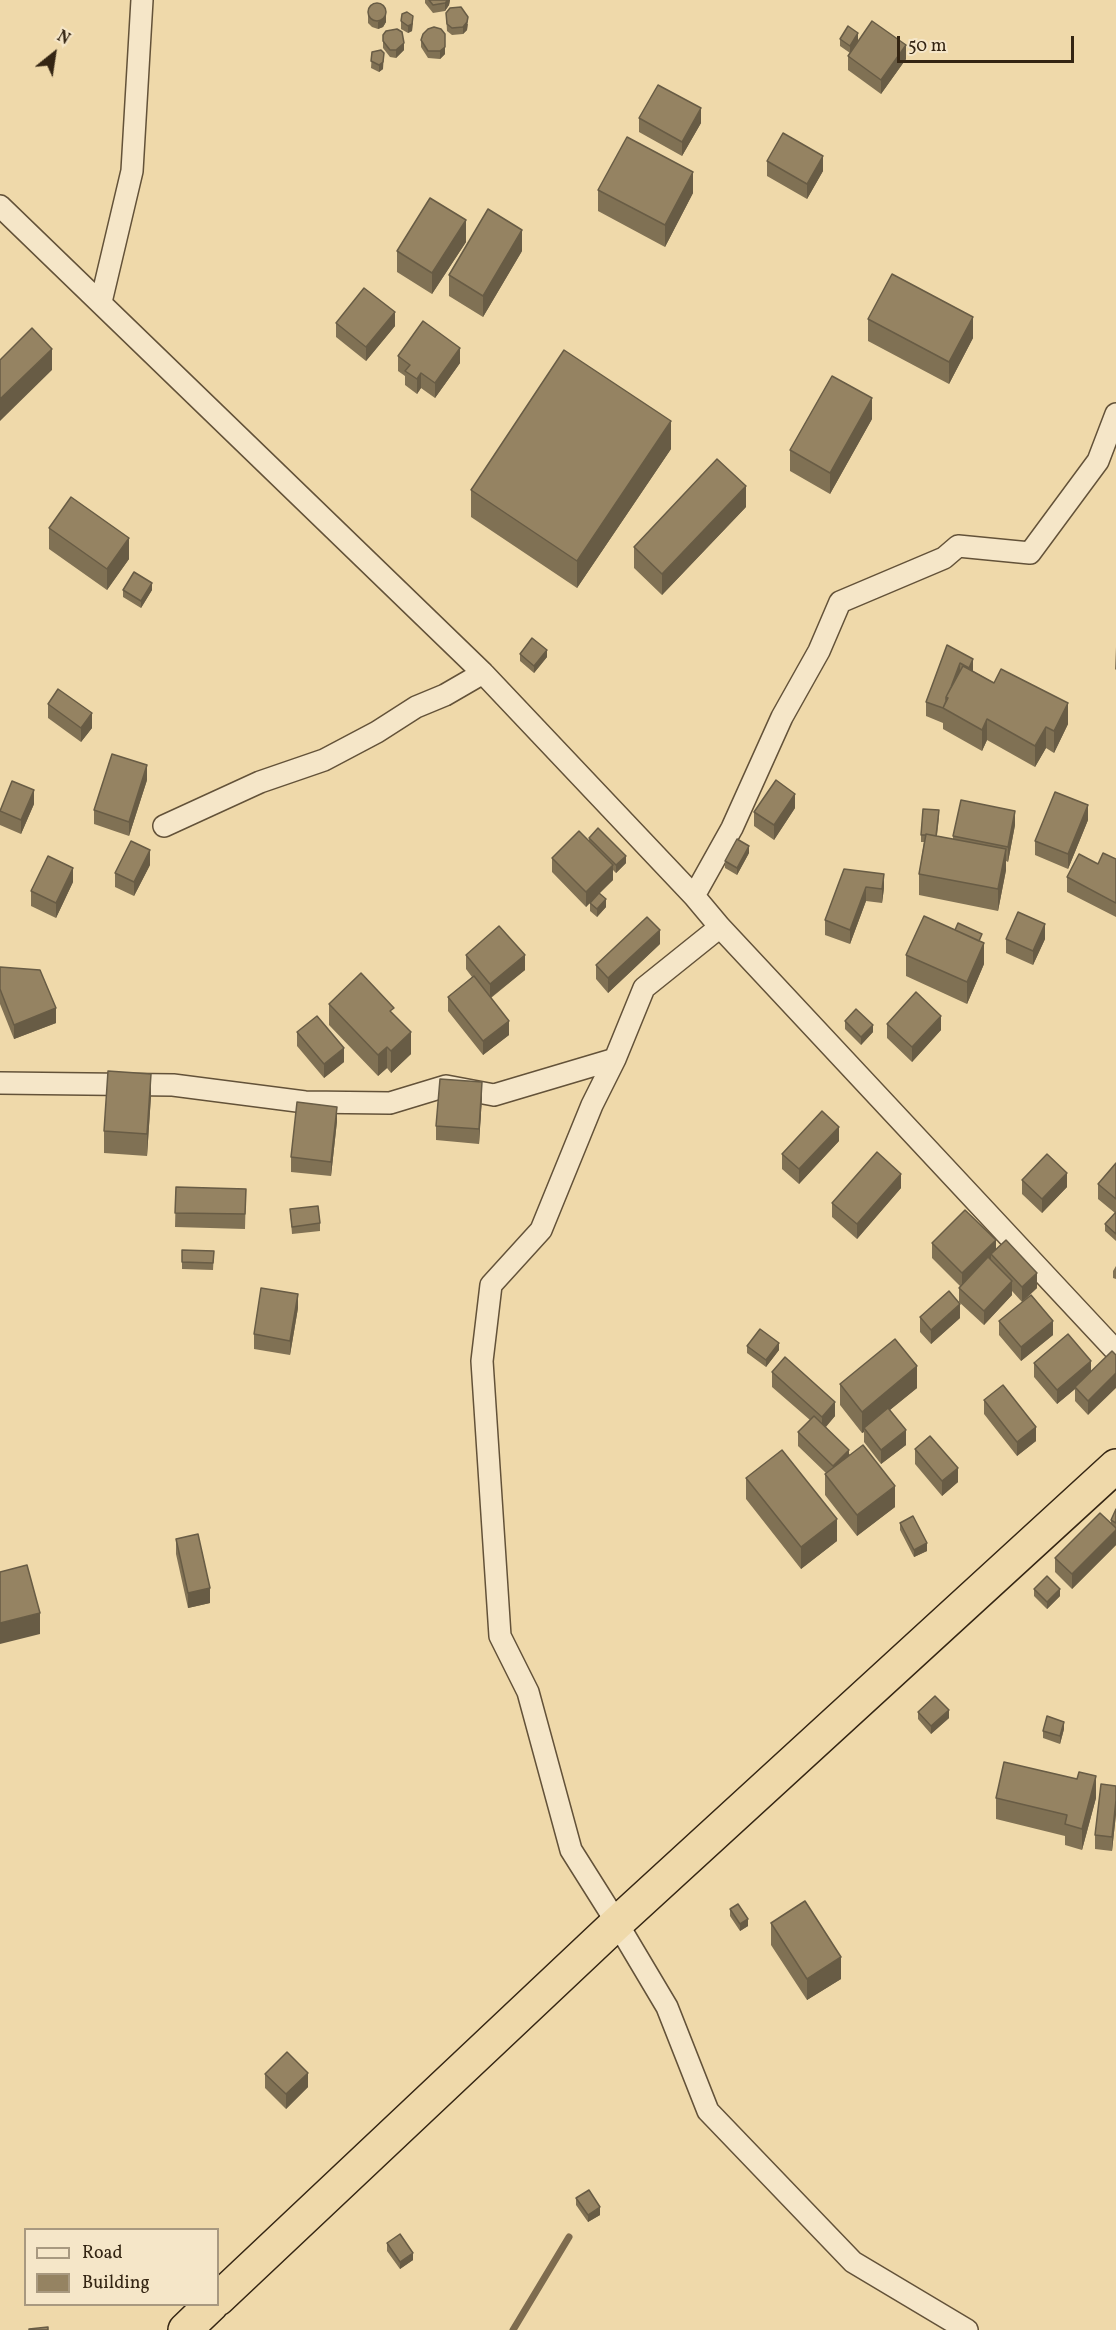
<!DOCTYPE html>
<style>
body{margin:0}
#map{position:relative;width:1116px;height:2330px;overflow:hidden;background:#efd9aa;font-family:Vollkorn,serif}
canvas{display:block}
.legend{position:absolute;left:24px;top:2228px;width:195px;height:78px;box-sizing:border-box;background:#f5e6c8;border:2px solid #a89980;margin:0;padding:8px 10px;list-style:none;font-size:18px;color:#342513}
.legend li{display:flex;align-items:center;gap:12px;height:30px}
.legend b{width:30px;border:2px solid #a89980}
.north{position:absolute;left:24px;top:24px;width:60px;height:60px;-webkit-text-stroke:4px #f5e6c8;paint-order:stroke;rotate:30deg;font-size:16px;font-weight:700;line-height:24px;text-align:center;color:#342513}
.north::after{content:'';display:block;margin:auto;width:21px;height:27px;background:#342513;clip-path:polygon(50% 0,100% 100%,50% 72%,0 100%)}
.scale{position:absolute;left:897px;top:36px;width:177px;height:27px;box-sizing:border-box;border:3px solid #342513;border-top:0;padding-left:8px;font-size:18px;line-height:21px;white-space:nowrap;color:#342513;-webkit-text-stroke:4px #f5e6c8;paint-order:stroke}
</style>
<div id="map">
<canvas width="1116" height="2330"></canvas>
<ul class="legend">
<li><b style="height:8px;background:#f5e6c8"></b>Road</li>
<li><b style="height:16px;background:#958362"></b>Building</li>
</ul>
<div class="north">N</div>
<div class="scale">50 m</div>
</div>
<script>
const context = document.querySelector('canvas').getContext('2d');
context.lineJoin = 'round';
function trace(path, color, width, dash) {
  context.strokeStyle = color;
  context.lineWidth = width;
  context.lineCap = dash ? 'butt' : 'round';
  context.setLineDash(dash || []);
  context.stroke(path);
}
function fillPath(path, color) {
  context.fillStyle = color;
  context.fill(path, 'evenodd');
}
trace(new Path2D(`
 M513,2330L569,2237`), '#7e6c4f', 7);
const street = new Path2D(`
 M0,206L483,673L694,896L720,927L1116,1351
 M101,302L132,171L142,0
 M164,826L260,782L324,760L377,732L416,707L445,695L483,673
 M694,896L732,828L782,717L819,651L840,602L944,558L958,546L1030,553L1098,461L1116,414
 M720,927L644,988L615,1059L592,1105L541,1230L491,1285L482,1361L500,1636L528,1692L571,1850L617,1923L667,2007L708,2111L853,2262L967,2330
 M0,1083L173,1085L305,1102L390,1103L446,1086L494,1095L615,1059`);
const highway = new Path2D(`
 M218,2299L617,1923L1116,1466
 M185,2330L212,2304`);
trace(street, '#635239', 24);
trace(highway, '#342513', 36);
trace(street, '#f5e6c8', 21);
trace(highway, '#efd9aa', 33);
fillPath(new Path2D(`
 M425,0H450L449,5L445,11L433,13L425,3Z
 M368,10L386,22L383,27L378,29L372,27L368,23Z
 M446,13L468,24L467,30L463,34L452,35L447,31Z
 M401,21L413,23L412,31L408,33L401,29Z
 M383,35L404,50L396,58L390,57L383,48Z
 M840,39L858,40L906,59L881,94L848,70V56L850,53L840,46Z
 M421,40L445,54L440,59L428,58L421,47Z
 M372,52L383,69L379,72L371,68Z
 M639,118L701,123L682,156L639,132Z
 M767,161L823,171L807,199L767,176Z
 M598,190L693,193L665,247L598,211Z
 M466,242L432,294L397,272V251Z
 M522,251L483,317L449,296V275Z
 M868,319L973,338L949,384L868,341Z
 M336,323L395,326L366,361L336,337Z
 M398,356L460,363L435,398L421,388L417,394L405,385V376L398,371Z
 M872,419L830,494L790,471V450Z
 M671,449L577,588L471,517V490Z
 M746,507L662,595L634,568V547Z
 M49,528L129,559L107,590L49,549Z
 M123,590H152L141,608L123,597Z
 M947,645L973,671L1068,724L1054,753L1046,748L1035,767L987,740L982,751L943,729V723L926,716V702Z
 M1116,647V670L1115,669Z
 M520,654L547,657L534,673L520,661Z
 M48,704L92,728L81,742L48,718Z
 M147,780L129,836L94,824V810Z
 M34,804L21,834L0,825V809Z
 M795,808L774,840L754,826V812Z
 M939,817L937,836L953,839V836L1015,825L1008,862L1006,861V870L998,911L919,895V874L924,842H921V835Z
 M1088,820L1068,869L1035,855V841Z
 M589,838L626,863L616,873L613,870V880L599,893L606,907L597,917L590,911V903L597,895L586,907L552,872V858L589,841Z
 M749,853L737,875L725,868V861Z
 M1116,859V917L1067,892V877L1098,864Z
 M150,865L134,896L115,887V873Z
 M844,869L884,888L882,903L866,901L850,944L825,935V920Z
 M73,882L56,918L31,906V891Z
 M1006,939H1045L1033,965L1006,953Z
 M982,942L984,964L967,1004L906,976V955Z
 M660,944L608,993L596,979V965Z
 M466,955L525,970L491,998L509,1035L483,1055L448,1011V997L472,977L466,969Z
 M0,967L56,1023L14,1039L0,1004Z
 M329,1004L394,1015L411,1054L391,1073L387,1068L378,1076L329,1025Z
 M845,1021L873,1032L861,1045L845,1029Z
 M887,1024L941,1030L912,1062L887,1038Z
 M297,1032L344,1062L324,1078L297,1046Z
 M151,1096L147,1156L104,1153V1131Z
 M482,1097L479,1144L436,1140V1126Z
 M337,1121L331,1176L291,1172V1157Z
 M839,1141L799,1184L782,1169V1154Z
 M1116,1163V1241L1105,1231V1224L1115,1213L1098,1199V1184Z
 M1022,1180L1067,1187L1042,1213L1022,1194Z
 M176,1187L246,1189L245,1229L175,1227Z
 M901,1188L857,1239L832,1217V1203Z
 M290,1209L320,1223V1231L292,1234Z
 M932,1243L996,1249L1037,1288L1022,1302L1012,1291V1295L984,1325L959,1302V1288L960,1286L932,1258Z
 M182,1250L214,1251L213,1270L182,1269Z
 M1116,1266V1279L1113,1278V1271Z
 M298,1308L290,1355L254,1349V1334Z
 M920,1317L960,1318L931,1344L920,1332Z
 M999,1321L1053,1335L1021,1361L999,1335Z
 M747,1346L779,1350L766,1367L747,1353Z
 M1034,1363L1091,1371L1088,1415L1075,1401V1389L1057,1404L1034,1377Z
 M772,1372L835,1416L826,1427L895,1507L857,1536L825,1495V1474L826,1473L798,1446V1432L810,1420L772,1387Z
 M840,1384L917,1388L890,1410L906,1445L881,1464L864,1442V1432L862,1433L840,1405Z
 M984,1400L1036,1441L1017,1456L984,1414Z
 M915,1449L958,1482L942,1496L915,1464Z
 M746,1478L837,1541L801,1569L746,1499Z
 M1116,1509V1545L1072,1589L1055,1572V1558L1111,1523V1520Z
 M900,1523L927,1551L914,1557L900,1530Z
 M176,1539L210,1603L188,1608L176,1554Z
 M1034,1589L1060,1596L1047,1609L1034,1596Z
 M918,1712L949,1718L931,1734L918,1719Z
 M1064,1729L1060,1744L1043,1738V1731Z
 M1116,1786V1814L1112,1851L1095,1849V1835Z
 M996,1798H1096L1082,1850L1065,1845V1836L996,1819Z
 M730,1909L748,1926L740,1931L730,1916Z
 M771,1923L841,1979L807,2000L771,1945Z
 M265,2074L308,2087L286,2109L265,2088Z
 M576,2198L600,2215L588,2222L576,2205Z
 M387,2243L413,2260L400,2269L387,2251Z`), '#807154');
fillPath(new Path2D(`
 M448,0H450L449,5L445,11V3Z
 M386,15V22L383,27L378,29V22Z
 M413,16L412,31L408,33V26Z
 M468,17L467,30L463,34V27Z
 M858,33V40L850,53V46Z
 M404,43V50L396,58V50Z
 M906,45V59L881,94V80Z
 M445,47V54L440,59V51Z
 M384,53L383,69L379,72V65Z
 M701,108V123L682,156V142Z
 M823,156V171L807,199V184Z
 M693,172V193L665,247V225Z
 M466,220V242L432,294V273Z
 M522,230V251L483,317V296Z
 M395,312V326L366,361V347Z
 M973,317V338L949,384V362Z
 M460,348V363L435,398V383Z
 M52,349V370L0,421V399Z
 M421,373V388L417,394V379Z
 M872,398V419L830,494V473Z
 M671,421V449L577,588V561Z
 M746,486V507L662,595V574Z
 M129,538V559L107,590V569Z
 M152,583V590L141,608V601Z
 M547,650V657L534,673V666Z
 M973,659V674L969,668Z
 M960,663V678L948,698L947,697Z
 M1068,703V724L1054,753V731Z
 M92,713V728L81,742V728Z
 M987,719V740L982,751V730Z
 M1046,727V748L1035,767V746Z
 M147,765V780L129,836V822Z
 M34,790V804L21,834V820Z
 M795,794V808L774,840V825Z
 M1088,805V820L1068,869V854Z
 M1015,811V825L1008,862V847Z
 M749,846V853L737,875V868Z
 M1006,849V870L998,911V889Z
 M150,850V865L134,896V882Z
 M626,856V863L616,873V865Z
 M613,865V880L586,907V892Z
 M73,868V882L56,918V903Z
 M884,874V888L882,903V889Z
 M866,887V901L850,944V930Z
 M606,899V907L597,917V909Z
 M1045,924V939L1033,965V951Z
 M660,930V944L608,993V978Z
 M984,943V964L967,1004V982Z
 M525,955V970L490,998V984Z
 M56,1008V1023L14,1039V1025Z
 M941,1016V1030L912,1062V1047Z
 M509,1021V1035L483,1055V1041Z
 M873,1025V1032L861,1045V1037Z
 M411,1032V1054L391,1073V1051Z
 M387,1047V1068L378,1076V1055Z
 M344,1048V1062L324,1078V1064Z
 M151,1074V1096L147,1156V1134Z
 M482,1082V1097L479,1144V1129Z
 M337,1107V1121L331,1176V1162Z
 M839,1127V1141L799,1184V1169Z
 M1067,1173V1187L1042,1213V1199Z
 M901,1174V1188L857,1239V1224Z
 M996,1240V1254H991V1259L962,1288V1273Z
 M1037,1273V1288L1022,1302V1287Z
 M1012,1281V1295L984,1325V1311Z
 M298,1294V1308L290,1355V1341Z
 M960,1304V1318L931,1344V1330Z
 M1053,1321V1335L1021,1361V1347Z
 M779,1343V1350L766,1367V1360Z
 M1091,1361V1376L1075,1387V1389L1057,1404V1390Z
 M917,1366V1388L865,1430L864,1428V1432L862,1433V1412Z
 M1116,1373V1388L1088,1415V1401Z
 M835,1402V1416L822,1431V1417Z
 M1036,1427V1441L1017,1456V1442Z
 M906,1430V1445L881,1464V1450Z
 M849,1450V1464L833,1480V1466Z
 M958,1468V1482L942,1496V1481Z
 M895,1486V1507L857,1536V1515Z
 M837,1519V1541L801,1569V1547Z
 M1116,1530V1545L1072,1589V1574Z
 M927,1543V1551L914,1557V1550Z
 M210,1588V1603L188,1608V1593Z
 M1060,1589V1596L1047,1609V1602Z
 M40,1613V1634L0,1644V1623Z
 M949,1710V1718L931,1734V1726Z
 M1064,1722V1729L1060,1744V1736Z
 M1096,1776V1798L1082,1850V1829Z
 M1116,1800V1814L1112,1851V1837Z
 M748,1919V1926L740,1931V1924Z
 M841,1957V1979L807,2000V1979Z
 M308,2073V2087L286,2109V2094Z
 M600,2207V2215L588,2222V2215Z
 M413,2253V2260L400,2269V2262Z`), '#685c45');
const building = new Path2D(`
 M429,0H448L445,3L433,5Z
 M368 12a9 9 0 1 1 18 0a9 9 0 1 1-18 0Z
 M461,7L468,17L467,22L463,27L452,28L447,24L446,13L450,8Z
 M407,12L413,16L412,24L408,26L401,21L402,14Z
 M872,21L906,45L881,80L848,56Z
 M848,26L858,33L850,46L840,39Z
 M434,27L441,29L445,34V47L440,51H428L421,40L423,34L428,29Z
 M397,29L402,32L404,43L396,50H390L383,41V35L386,31Z
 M381,50L384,53L383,62L379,65L371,61L372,52Z
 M658,85L701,108L682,142L639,118Z
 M783,133L823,156L807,184L767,161Z
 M627,137L693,172L665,225L598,190Z
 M430,198L466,220L432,273L397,251Z
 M488,209L522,230L483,296L449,275Z
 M892,274L973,317L949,362L868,319Z
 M364,288L395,312L366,347L336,323Z
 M423,321L460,348L435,383L421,373L417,379L405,371L410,365L398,356Z
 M32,328L52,349L0,399V360Z
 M564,350L671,421L577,561L471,490Z
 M832,376L872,398L830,473L790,450Z
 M717,459L746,486L662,574L634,547Z
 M71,497L129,538L107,569L49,528Z
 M134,572L152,583L141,601L123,590Z
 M532,638L547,650L534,666L520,654Z
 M947,645L973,659L969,668L960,663L951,687L946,697V701L943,708L926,702Z
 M963,666L994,683L1001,669L1068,703L1054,731L1046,727L1035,746L987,719L982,730L943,708L948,698L946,697Z
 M58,689L92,713L81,728L48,704Z
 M112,754L147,765L129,822L94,810Z
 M776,780L795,794L774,825L754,812Z
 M12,781L34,790L21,820L0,811Z
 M1055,792L1088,805L1068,854L1035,841Z
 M961,800L1015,811L1008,847L953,836Z
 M923,809L939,810L936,836L926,834V835H921Z
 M598,828L626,856L616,865L589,838Z
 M579,831L613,865L586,892L552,858Z
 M926,834L1006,849L998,889L919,874Z
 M737,839L749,846L737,868L725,861Z
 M131,841L150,850L134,882L115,873Z
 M1103,853L1116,859V903L1067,877L1079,854L1098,864Z
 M48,856L73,868L56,903L31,891Z
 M844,869L884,874L882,889L866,887L850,930L825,920Z
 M599,893L606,899L597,909L590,903Z
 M1018,912L1045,924L1033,951L1006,939Z
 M924,916L984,943L967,982L906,955Z
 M647,917L660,930L608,978L596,965Z
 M958,923L982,934L979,941L955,930Z
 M499,926L525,955L490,984L466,955Z
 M0,967L40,970L56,1008L14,1025L0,989Z
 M361,973L394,1008L390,1011L411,1032L391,1051L387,1047L378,1055L329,1004Z
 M474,976L509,1021L483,1041L448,997Z
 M916,992L941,1016L912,1047L887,1024Z
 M856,1009L873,1025L861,1037L845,1021Z
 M317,1016L344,1048L324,1064L297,1032Z
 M108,1071L151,1074L147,1134L104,1131Z
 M440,1079L482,1082L479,1129L436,1126Z
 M297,1102L337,1107L331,1162L291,1157Z
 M822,1111L839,1127L799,1169L782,1154Z
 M877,1152L901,1174L857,1224L832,1203Z
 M1047,1154L1067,1173L1042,1199L1022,1180Z
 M1116,1163V1199L1098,1184Z
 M176,1187L246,1189L245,1214L175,1213Z
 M318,1206L320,1223L292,1227L290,1209Z
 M965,1210L996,1240L962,1273L932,1243Z
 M1116,1212V1234L1105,1224Z
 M1006,1240L1037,1273L1022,1287L991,1254Z
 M182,1250L214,1251L213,1263L182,1262Z
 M988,1257L1012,1281L984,1311L959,1288Z
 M261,1288L298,1294L290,1341L254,1334Z
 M949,1291L960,1304L931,1330L920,1317Z
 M1031,1295L1053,1321L1021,1347L999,1321Z
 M760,1329L779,1343L766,1360L747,1346Z
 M1068,1334L1091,1361L1057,1390L1034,1363Z
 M895,1339L917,1366L862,1412L840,1384Z
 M1112,1351L1116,1355V1373L1088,1401L1075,1387Z
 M785,1357L835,1402L822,1417L772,1372Z
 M1003,1385L1036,1427L1017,1442L984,1400Z
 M888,1408L906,1430L881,1450L864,1428Z
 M814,1416L849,1450L833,1466L798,1432Z
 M930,1436L958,1468L942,1481L915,1449Z
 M863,1445L895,1486L857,1515L825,1474Z
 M782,1450L837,1519L801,1547L746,1478Z
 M1116,1509V1523L1111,1520Z
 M1100,1513L1116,1528V1530L1072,1574L1055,1558Z
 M913,1516L927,1543L914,1550L900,1523Z
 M198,1534L210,1588L188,1593L176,1539Z
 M27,1565L40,1613L0,1623V1572Z
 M1047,1576L1060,1589L1047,1602L1034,1589Z
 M935,1696L949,1710L931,1726L918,1712Z
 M1047,1716L1064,1722L1060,1736L1043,1731Z
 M1004,1762L1077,1779L1079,1772L1096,1776L1082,1829L1065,1824L1067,1815L996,1798Z
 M1101,1784L1116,1786V1800L1112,1837L1095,1835Z
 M805,1901L841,1957L807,1979L771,1923Z
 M738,1904L748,1919L740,1924L730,1909Z
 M287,2052L308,2073L286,2094L265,2074Z
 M589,2190L600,2207L588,2215L576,2198Z
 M400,2234L413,2253L400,2262L387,2243Z
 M48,2327V2330H29V2329Z`);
fillPath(building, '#958362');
trace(building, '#685c45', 1.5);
</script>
